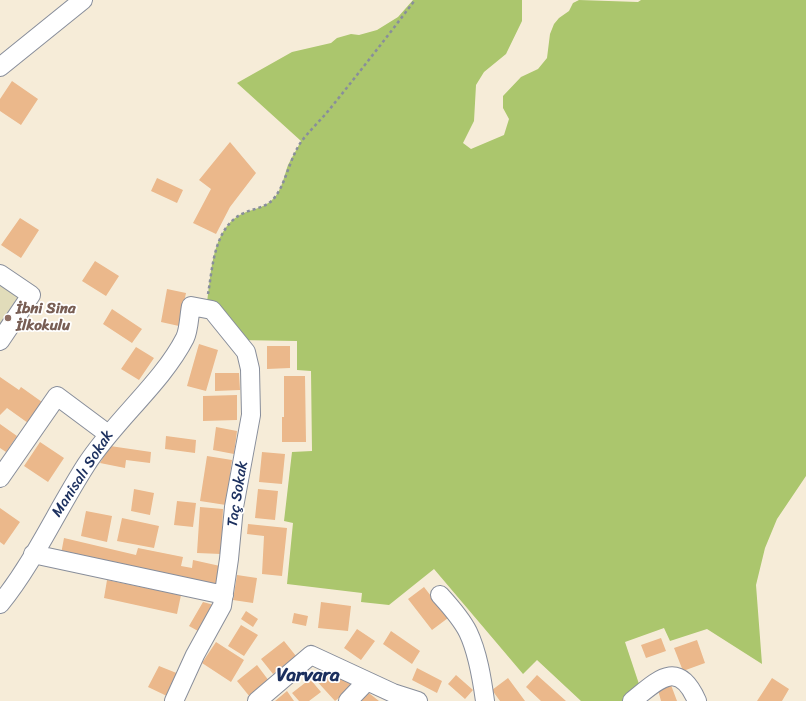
<!DOCTYPE html>
<meta charset="utf-8">
<style>
body{margin:0}
canvas{display:block;background:#f6ecd8}
</style>
<canvas width="806" height="701"></canvas>
<script>
const context = document.querySelector('canvas').getContext('2d');
context.lineJoin = 'round';
function fillPath(path, color) {
  context.fillStyle = color;
  context.fill(path, 'evenodd');
}
function trace(path, color, width, dash) {
  context.strokeStyle = color;
  context.lineWidth = width;
  context.lineCap = dash ? 'butt' : 'round';
  context.setLineDash(dash || []);
  context.stroke(path);
}
function write(font, color, halo, rows, align = 'center') {
  context.font = font + ' Sriracha,sans-serif';
  context.lineWidth = 3.5;
  context.setLineDash([]);
  context.textBaseline = 'middle';
  context.strokeStyle = halo;
  context.fillStyle = color;
  for (const [text, x, y, turn = 0] of rows) {
    context.save();
    context.translate(x, y);
    context.rotate((+turn || 0) * Math.PI / 180);
    context.textAlign = isNaN(turn) ? turn : align;
    if (halo) context.strokeText(text, 0, 0);
    context.fillText(text, 0, 0);
    context.restore();
  }
}
fillPath(new Path2D(`
 M0,274L31,295L0,341Z`), '#e1dcba');
fillPath(new Path2D(`
 M413,0H522V21L506,54L484,72L476,85L474,121L463,143L471,149L504,135L509,119L503,108V96L521,77L538,69L547,58L550,34L554,24L559,18L569,11L573,3L579,0L638,2L641,0H806V476L777,519L765,548L756,585L762,664L707,629L670,641L664,628L625,642L642,693L632,701H581L537,660L523,674L434,569L389,605L361,602L362,593L287,584L293,523L284,521L292,452L312,451L311,371L297,370V341L237,340L206,309C211,280 210,233 238,216C249,209 264,209 273,199C282,190 284,176 288,165C292,157 297,149 301,141L237,83L292,52L331,43L337,38L351,34L359,35L377,30L398,17Z`), '#abc66d');
fillPath(new Path2D(`
 M12,81L38,99L21,125L0,111V99Z
 M230,142L256,173L230,207L216,234L193,223L211,189L199,180Z
 M157,178L183,190L177,203L151,191Z
 M20,218L39,230L21,258L1,245Z
 M95,261L119,276L106,296L82,281Z
 M167,289L186,293L179,326L161,322Z
 M112,309L142,329L132,343L103,324Z
 M199,344L218,350L206,391L187,386Z
 M267,346H290V368L267,369Z
 M136,347L154,358L139,380L121,369Z
 M215,373H239L240,390L215,391Z
 M284,376H305L306,442H282V417H284Z
 M0,377L19,390L21,387L42,402L28,423L7,408L0,415Z
 M237,395V420L203,421V396Z
 M0,424L17,436L6,452L0,448Z
 M216,427L237,431L234,454L213,450Z
 M166,436L196,440L195,453L165,449Z
 M40,442L64,458L48,482L24,466Z
 M110,446L151,452L150,463L126,460L125,468L100,463Z
 M262,452L285,454L282,484L259,482Z
 M207,456L232,460L226,505L200,501Z
 M134,489L154,493L150,515L131,511Z
 M258,489L278,491L275,520L255,518Z
 M177,501L196,503L193,527L174,525Z
 M200,507L223,509L221,554L197,553Z
 M0,508L20,522L4,545L0,542Z
 M86,511L112,516L107,542L81,536Z
 M122,518L159,526L154,548L117,541Z
 M248,524L287,528L282,576L262,574L264,536L247,534Z
 M64,538L136,555L138,548L183,557L181,566L192,568L193,560L220,566L216,587L61,554Z
 M237,575L257,578L253,603L233,600Z
 M107,580L181,595L177,614L104,598Z
 M424,587L448,618L432,630L408,599Z
 M203,602L214,605L198,631L189,626Z
 M321,602L351,606L348,631L318,628Z
 M246,611L258,619L253,627L241,619Z
 M294,613L308,616L306,626L292,623Z
 M241,625L258,635L244,656L228,646Z
 M357,629L375,641L361,660L344,648Z
 M391,631L420,651L412,664L383,644Z
 M661,638L666,651L646,658L641,645Z
 M697,640L705,663L683,671L674,648Z
 M284,641L296,656L273,674L261,659Z
 M216,642L244,660L231,682L202,663Z
 M257,665L269,681L250,697L237,681Z
 M159,666L179,674L169,697L148,687Z
 M327,668L355,685L335,701L314,678Z
 M417,668L442,681L437,693L412,680Z
 M456,675L473,690L465,699L448,684Z
 M537,675L566,701H541L526,687Z
 M508,678L525,701H500L492,690Z
 M772,678L789,689L782,701H757Z
 M310,679L321,692L309,701H299L292,693Z
 M671,685L677,701H661L658,690Z
 M365,690L379,701H356Z
 M287,691L294,701H275Z`), '#ebb88b');
const minor = new Path2D(`
 M0,67L83,0
 M0,274L31,295L0,341
 M0,478L57,396L108,434
 M33,554L224,595
 M440,595C450,606 461,618 468,632C478,653 482,679 485,701
 M0,604C34,562 57,510 86,465C114,421 162,383 185,338C189,330 189,316 191,306L212,310L246,352L250,369L251,415L234,507L229,559L222,606L195,655L174,701
 M257,701L311,655L393,693L418,701
 M348,701L367,681
 M632,701C658,680 678,658 697,701`);
trace(minor, '#888e9b', 20);
trace(new Path2D(`
 M208,294C213,265 214,225 246,212C256,208 268,207 275,197C286,183 289,160 301,142C309,131 320,121 329,110C358,74 387,37 415,0`), '#888e9b', 2.5, [3, 3]);
trace(minor, '#fff', 18);
for (const [x, y, r, color] of [
 [8,318,4,"#8d6e63"]
]) {
  const dot = new Path2D();
  dot.arc(x, y, r, 0, 2 * Math.PI);
  context.fillStyle = color;
  context.fill(dot);
  trace(dot, '#fff', 1.5);
}
write('bold 15px', '#785e54', '#fff', [
 ["İbni Sina",16,309],
 ["İlkokulu",16,326]
], 'left');
write('15px', '#1b2f5e', '#fff', [
 ["Manisalı Sokak",83,474,-57],
 ["Taç Sokak",238,494,-81]
]);
write('bold 19px', '#1b2f5e', '#fff', [
 ["Varvara",308,676]
]);
</script>
